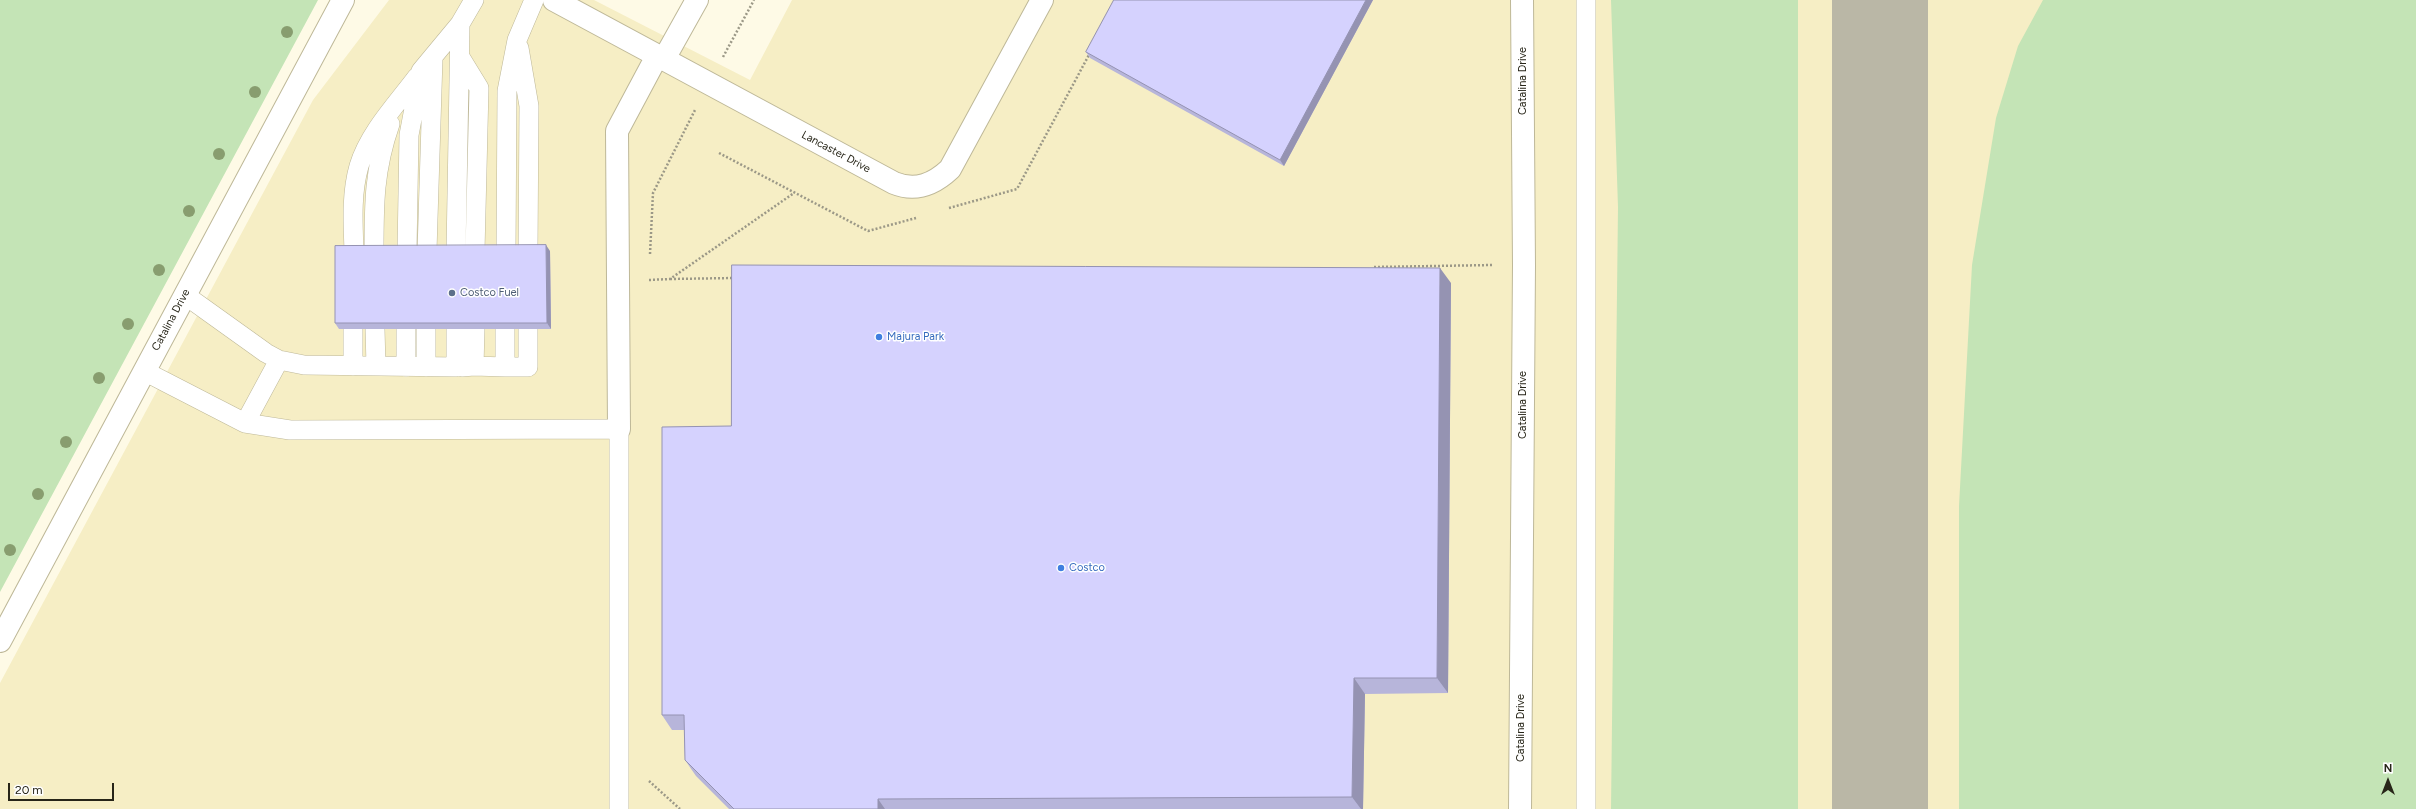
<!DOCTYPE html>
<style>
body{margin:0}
#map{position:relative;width:2416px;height:809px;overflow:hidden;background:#fefae6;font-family:Figtree,sans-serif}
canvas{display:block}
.north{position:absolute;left:2368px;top:761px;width:40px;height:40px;-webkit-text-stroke:3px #fff;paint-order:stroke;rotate:0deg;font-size:11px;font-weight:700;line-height:16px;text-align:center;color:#272518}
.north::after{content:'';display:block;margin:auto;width:14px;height:18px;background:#272518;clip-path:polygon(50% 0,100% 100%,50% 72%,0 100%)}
.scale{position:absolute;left:8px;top:783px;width:106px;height:18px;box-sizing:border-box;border:2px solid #272518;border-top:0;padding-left:5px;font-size:12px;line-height:14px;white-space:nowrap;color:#272518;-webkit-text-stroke:3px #fff;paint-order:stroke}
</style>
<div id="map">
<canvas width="2416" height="809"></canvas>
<div class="north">N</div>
<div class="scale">20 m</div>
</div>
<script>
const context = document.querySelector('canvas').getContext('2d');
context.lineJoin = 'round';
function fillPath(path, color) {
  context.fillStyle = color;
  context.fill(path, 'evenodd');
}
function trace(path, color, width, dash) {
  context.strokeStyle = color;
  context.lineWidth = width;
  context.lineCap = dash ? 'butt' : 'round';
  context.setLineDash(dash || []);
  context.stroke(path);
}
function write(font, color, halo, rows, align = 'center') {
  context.font = font + ' Figtree,sans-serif';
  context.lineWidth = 3;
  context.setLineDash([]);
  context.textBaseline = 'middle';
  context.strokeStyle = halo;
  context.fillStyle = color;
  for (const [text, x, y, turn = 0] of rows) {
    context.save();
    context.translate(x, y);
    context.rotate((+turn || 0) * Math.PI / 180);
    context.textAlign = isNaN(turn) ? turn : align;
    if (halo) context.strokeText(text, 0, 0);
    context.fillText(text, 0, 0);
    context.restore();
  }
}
fillPath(new Path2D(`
 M389,0H594L750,80L792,0H2416V809H0V683L313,100Z`), '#f6eec5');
fillPath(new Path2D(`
 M0,0H318L0,592Z
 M1611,0H1798V809H1611L1618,207Z
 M2043,0H2416V809H1959V506L1972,265L1996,118L2018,46Z`), '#c4e4b6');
trace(new Path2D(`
 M1880,0V809`), '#bab7a6', 96);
const service = new Path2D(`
 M1586,0V809
 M519,48L529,106L528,251
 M460,57L479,88L475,251
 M354,251C353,223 351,194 359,166C369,133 396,105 417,77
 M374,251C374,204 374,170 390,124
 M407,251L409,135L421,71L460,24
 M427,251L433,58
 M456,251L460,24L474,0
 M506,251L507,91L517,40L534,0
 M185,295L266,353L279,360
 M353,329V366
 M375,329L376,366
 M406,329V367
 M426,329V367
 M474,366L505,367V329
 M462,367L474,366L475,329
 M505,367H528V329
 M144,371L245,423L290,430L619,429V809
 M245,423L279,360L304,365L456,367V329`);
const minor = new Path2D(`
 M554,0L894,183C916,192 934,184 950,169L1042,0
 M664,59L697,0
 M619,429L617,131L657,56
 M0,641L343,0
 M1520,809L1524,265L1522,0`);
trace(service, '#beb898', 20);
trace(minor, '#beb898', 24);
trace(new Path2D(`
 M723,57L754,0
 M719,153L868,231L916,218
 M949,208L1017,189L1090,53
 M650,254L653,193L695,110
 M1374,267L1493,265
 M670,279L734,278
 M649,280L670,279L794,193
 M649,781L680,809`), '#9b9887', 2.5, [2, 2]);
trace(service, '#fff', 19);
trace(minor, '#fff', 22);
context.fillStyle = '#889d6f';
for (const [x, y] of [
 [287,32],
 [255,92],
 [219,154],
 [189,211],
 [159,270],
 [128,324],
 [99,378],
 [66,442],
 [38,494],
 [10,550]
]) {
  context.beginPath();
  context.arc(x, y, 6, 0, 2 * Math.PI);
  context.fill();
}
fillPath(new Path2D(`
 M1114,0H1373L1284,166L1090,58L1086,52Z
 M550,251L551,329H339L335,323Z
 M1451,283L1448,693L1365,694L1363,809H729L696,776L685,760L684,730H672L662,715L731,426Z`), '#b7b5da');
fillPath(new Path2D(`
 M1366,0H1373L1284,166L1280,160Z
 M546,245L550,251L551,329L547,323Z
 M1440,268L1451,283L1448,693L1437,678Z
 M1354,678L1365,694L1363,809H1361L1352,797Z
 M878,799L885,809H878Z`), '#9593b2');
const building = new Path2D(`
 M1114,0H1366L1280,160L1086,52Z
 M546,245L547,323H335V246Z
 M732,265L1440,268L1437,678H1354L1352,797L878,799V809H734L685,760L684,715H662V427L731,426Z`);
fillPath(building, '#d5d2fe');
trace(building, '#9593b2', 1);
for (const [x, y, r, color] of [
 [452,293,4,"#5c6f8a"],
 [879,337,4,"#3f7fe0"],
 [1061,568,4,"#3f7fe0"]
]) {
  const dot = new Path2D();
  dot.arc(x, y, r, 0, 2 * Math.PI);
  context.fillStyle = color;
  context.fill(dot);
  trace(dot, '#fff', 1.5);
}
write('11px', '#272518', '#fff', [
 ["Catalina Drive",1523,81,-90],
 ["Lancaster Drive",836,152,28],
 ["Catalina Drive",171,320,-62],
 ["Catalina Drive",1523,405,-90],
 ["Catalina Drive",1521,728,-90]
]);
write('11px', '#4e5e75', '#fff', [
 ["Costco Fuel",460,293]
], 'left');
write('11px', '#366cbe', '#fff', [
 ["Majura Park",887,337],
 ["Costco",1069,568]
], 'left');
</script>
